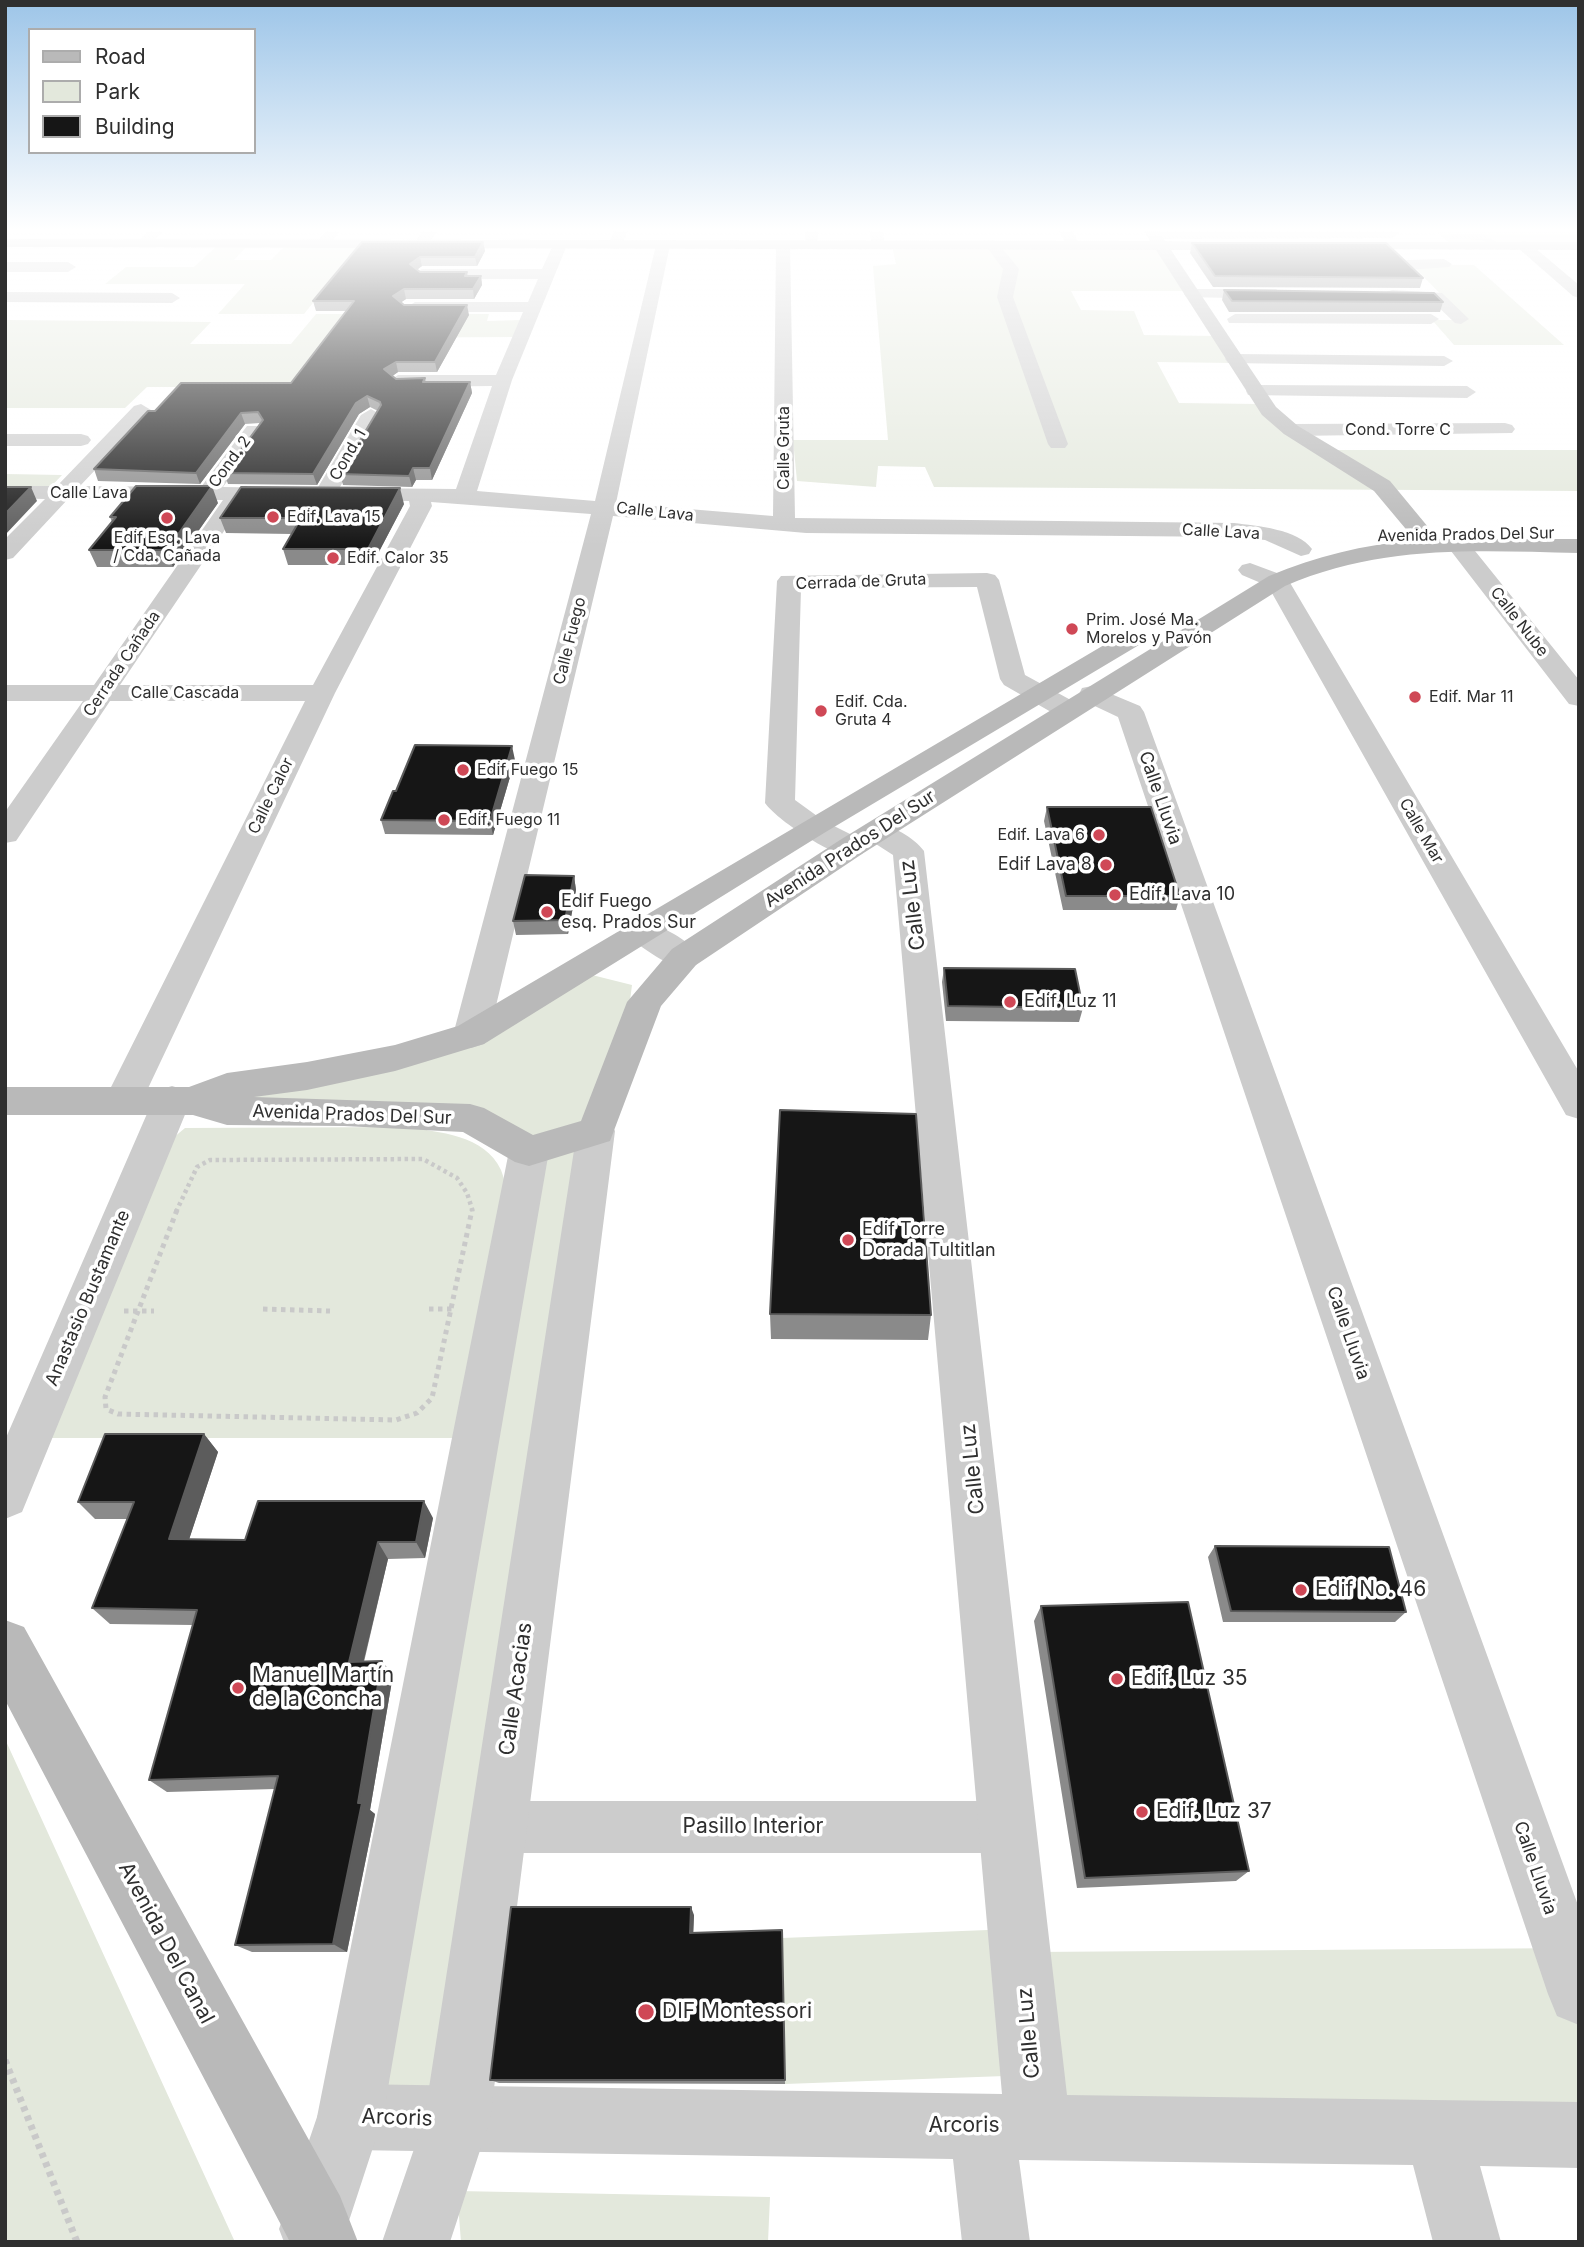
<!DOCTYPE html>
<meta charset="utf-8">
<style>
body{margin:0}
#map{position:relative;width:1584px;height:2247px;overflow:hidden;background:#fff;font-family:Inter,sans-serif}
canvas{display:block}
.frame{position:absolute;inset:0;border:7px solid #2f2f2f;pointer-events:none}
.legend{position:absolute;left:28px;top:28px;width:228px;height:126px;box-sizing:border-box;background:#fff;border:2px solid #acacac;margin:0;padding:9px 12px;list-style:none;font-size:21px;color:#2f2f2f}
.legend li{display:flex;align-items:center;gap:14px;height:35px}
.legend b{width:35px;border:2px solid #acacac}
</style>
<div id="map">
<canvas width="1584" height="2247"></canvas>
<div class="frame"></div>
<ul class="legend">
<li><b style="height:9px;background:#b9b9b9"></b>Road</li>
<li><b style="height:19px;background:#e3e8dc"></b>Park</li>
<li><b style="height:19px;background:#161616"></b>Building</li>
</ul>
</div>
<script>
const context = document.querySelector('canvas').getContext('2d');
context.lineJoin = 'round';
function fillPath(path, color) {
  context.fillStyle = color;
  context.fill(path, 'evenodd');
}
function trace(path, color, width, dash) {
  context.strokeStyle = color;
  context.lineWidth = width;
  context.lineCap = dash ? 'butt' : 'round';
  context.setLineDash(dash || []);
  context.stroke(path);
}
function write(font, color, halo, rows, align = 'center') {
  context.font = font + ' Inter,sans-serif';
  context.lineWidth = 7;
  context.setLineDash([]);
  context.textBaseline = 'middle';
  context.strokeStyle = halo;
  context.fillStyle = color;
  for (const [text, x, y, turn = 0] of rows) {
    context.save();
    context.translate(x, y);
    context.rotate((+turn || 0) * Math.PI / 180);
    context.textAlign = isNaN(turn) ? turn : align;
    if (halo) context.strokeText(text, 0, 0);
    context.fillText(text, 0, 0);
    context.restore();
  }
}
fillPath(new Path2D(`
 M1435,231H1579V247L1453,246Z
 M220,243H250L234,260H271L287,244L360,245L304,314H218L245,284H105L126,267H194Z
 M1168,244L1186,291H1071L1081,310L1134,311L1144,335L1216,336L1232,363L1157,362L1179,403L1259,404L1323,450H1579V491L934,487L925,467L878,466L876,487L797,481L793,440H888L873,266L896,264L892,246Z
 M1412,265H1474L1564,345H1454L1432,320H1466Z
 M316,314H489L487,321L522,320L515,337L329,338L293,387H147L125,408H5V320L211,322L190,344H291Z
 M5,474L62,475L45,493H5Z
 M580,972L632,985L623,1055L592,1130L528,1146L473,1115L230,1109L229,1088L397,1062Z
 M405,1127C439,1132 485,1135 501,1170C504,1177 505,1185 507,1192L458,1438H43L173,1138L185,1128Z
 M590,1138L453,2109L361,2102L533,1156Z
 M5,1739L235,2242H5Z
 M988,1930L1005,2076L785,2084L782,1938Z
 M1579,1948V2108L1055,2097L1034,1952Z
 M457,2191L770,2197L768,2242H461Z`), '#e3e8dc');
trace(new Path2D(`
 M176,1212L197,1167L210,1160L423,1159L457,1178L467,1193L473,1212`), '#c9c9c9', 4.5, [3.5, 3.5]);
trace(new Path2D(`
 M177,1210L105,1397L106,1409L118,1414L396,1420L417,1413L432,1398L472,1210
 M263,1309L330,1311
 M429,1309H452
 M124,1311H154`), '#c9c9c9', 5, [4.5, 4.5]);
trace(new Path2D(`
 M5,2060L77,2242`), '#c9c9c9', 7, [5, 5]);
fillPath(new Path2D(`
 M1452,234H1484L1501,245L1494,247L1482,240L1449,239Z`), '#ccc');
fillPath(new Path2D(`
 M497,1801H1010L1028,1809L1036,1827L1028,1845L1010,1853H497L479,1845L471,1827L479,1809Z`), '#ccc');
fillPath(new Path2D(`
 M148,231H164L148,246H138L136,243Z
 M326,231H341L327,247H317L315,244Z
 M422,231H437L426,247L421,248L414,244Z
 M614,231H628L620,248L615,249L608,245Z
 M805,231H819L816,248H806Z
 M869,231H883L885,246L883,249H873Z
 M1059,231H1073L1080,246L1078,249H1068Z
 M1151,231H1397L1399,234L1392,238L1154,239L1147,235Z
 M560,241L567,245L512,380L477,491L595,501L656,245L663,241L670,245L616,503L773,516L776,245L783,241L790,245L795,518L1234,523C1257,526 1298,529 1312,549L1309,554L1301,556L1265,540L1234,537L806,533L613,516L489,1035L484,1044L471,1048L458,1044L453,1035L591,514L431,502L432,506L335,693L142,1101L136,1111L123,1115L110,1111L104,1101L305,701H110L16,841L5,843V812L83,701H5V685H94L223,500L68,499L13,558L5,560V539L45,499L5,498V486H57L134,406L141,404L151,410L148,414L80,486L201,487L247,426H261L264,430L223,487L290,488L298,489L301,494L298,499L245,500L120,685H313L410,506L409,501L350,500L342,499L339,494L342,489L350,488L456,489L492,386L398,387L389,381L398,375H496L523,312H415L407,307L415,302H528L538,279H422L414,274L422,269H542L553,245Z
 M1523,241L1528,242L1579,285V298L1573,296L1518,248L1516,245Z
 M993,242L998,243L1019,269L1013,297L1068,444L1065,448H1051L1048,444L997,297L1003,269L986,246Z
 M1444,259L1452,264L1449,267L1407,270L1399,265L1407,260Z
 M5,262H68L76,267L68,272H5Z
 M1192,289H1276L1284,294L1276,299L1186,297L1184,294L1186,291Z
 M1392,290L1442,293L1469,319L1461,324L1455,323L1432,301L1386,298L1384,295L1386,292Z
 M5,292L172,293L180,298L172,303L5,302Z
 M1235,314H1431L1439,319L1431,324L1229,323L1227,319Z
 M1234,354L1444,356L1453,361L1444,366L1228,363L1225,359L1228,355Z
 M1255,385L1467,386L1476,392L1467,398L1248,395L1246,391L1248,387Z
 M371,409L381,415L336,494L333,499H317L314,494L361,415Z
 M1505,423L1512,425L1515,429L1512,433L1291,436L1284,434L1281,430L1284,426L1291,424Z
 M5,434H81L88,436L91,440L88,444L81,446H5Z
 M1459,539L1467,541L1579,680V706L1569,704L1451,551L1448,546L1451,541Z
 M987,573L995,575L999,580L1025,675L1078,704L1082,710L1078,716L1068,718L1058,716L1004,685L1000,679L977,587L801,588L795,800L824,821L862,840L867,847L862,854C858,855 855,856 851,856C831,856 776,819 765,803L777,581L781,576Z
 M1092,686L1140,706L1144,712L1579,1908V2025L1557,2016L1548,1994L1118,717L1082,700L1079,694L1082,688Z
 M876,822C892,826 914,837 924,851L1067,2095L1579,2102V2168L1480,2166L1501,2242H1433L1413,2165L1019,2160L1030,2242H962L953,2159L350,2150L327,2140L317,2117L327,2094L350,2084L1002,2094L893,855L865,837L861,831L865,825Z
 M172,1086L185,1090L191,1100L22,1512L5,1519V1440L153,1100L159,1090Z`), '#ccc');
fillPath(new Path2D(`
 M1250,563L1285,576L1289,581L1579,1072V1119L1566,1115L1268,586L1242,575L1238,570L1242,565Z
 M641,920C660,925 690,940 701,957L696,965C692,966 689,968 685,968C671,969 632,942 624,931L629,923Z
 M596,1116L610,1121L615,1131L490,2120L450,2242H382L424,2120L577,1131L582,1121Z
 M529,1136L543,1140L549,1151L383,2117L342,2242H284L279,2229L317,2117L509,1151L515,1140Z`), '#ccc');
fillPath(new Path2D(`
 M1144,231H1158L1165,241L1249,243L1251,246L1244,250H1171L1276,407L1298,426L1390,481L1438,539H1579V553C1475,551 1383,544 1285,586L862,854L696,965L661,1006L610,1141L529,1166L515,1162L463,1132L344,1126L227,1125L193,1115H5V1087H189L227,1073L307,1062L395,1045L458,1026L1121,635L1130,632L1139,635L1143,640L1139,645L824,833L484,1044L395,1071L307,1090L254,1097L470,1104L484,1108L533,1135L581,1121L627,1002L672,949L840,840L1269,576C1316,556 1363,545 1415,540L1374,491L1284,434L1262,415L1156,250L5,247V239L1150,241Z
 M1336,242H1579V250L1331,249L1329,246Z
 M5,1620L24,1627L340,2196L358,2242H290L5,1700Z`), '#b9b9b9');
fillPath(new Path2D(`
 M362,242H483L485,251L477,266H422L417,270L420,272H467L468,276H481L482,285L474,299H406L401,302L404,305L469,315L437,372H398L392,376L396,379L425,378L426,382H470L472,393L432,480H416L412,487L343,485L340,474L378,411L370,407L359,414L317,485L228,484L224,473L260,423L245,424L200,484L98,481L94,469L155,411L291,383L346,311H316L313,301Z
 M1192,243L1423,278L1420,288L1213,287L1190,253Z
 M1224,290L1443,302L1440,312H1229L1222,300Z
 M218,503L173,567H97L89,550L112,522L110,517Z
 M404,504L372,565H288L283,549L292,534L226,533L220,518Z
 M515,760L493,835L385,834L381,820L396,791Z
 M1047,807L1180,896L1176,910H1063L1044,821Z
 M574,876L576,890L568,934L516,935L513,921Z
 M944,968L1083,1008L1079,1022L946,1021L942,982Z
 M770,1314L931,1315L928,1340L771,1339Z
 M204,1434L218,1452L189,1539L245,1540L433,1518L425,1558L388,1559L364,1662L393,1675L370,1810L375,1814L347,1952H252L235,1945L275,1789L167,1792L149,1780L193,1625L110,1624L92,1608L127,1519H95L78,1502Z
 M1215,1546L1406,1612L1395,1622H1223L1208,1557Z
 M1041,1606L1249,1871L1236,1881L1077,1888L1034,1621Z
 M694,1915L693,1933L782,1930L785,2084L499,2083L490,2080Z`), '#8a8a8a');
fillPath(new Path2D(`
 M483,242L485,251L477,266L475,257Z
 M420,257L422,266L412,273L410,264Z
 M481,276L482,285L474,299L473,289Z
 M404,289L406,299L396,306L393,296Z
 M467,305L469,315L437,372L435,362Z
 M396,362L398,372L387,380L384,369Z
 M470,382L472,393L432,480L430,468Z
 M367,396L370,407L359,414L317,485L313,474L356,403Z
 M241,413L245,424L200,484L196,473Z
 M413,468L416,480L412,487L409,476Z
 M212,486L218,503L173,567L167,550Z
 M31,487L37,501L5,535V514Z
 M400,488L404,504L372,565L368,549Z
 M512,746L515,760L493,835L490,821Z
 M574,876L576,890L568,934L565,920Z
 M204,1434L218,1452L184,1555L169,1539Z
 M424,1501L433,1518L425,1558L416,1542Z
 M378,1542L388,1559L360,1676L349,1662Z
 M382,1661L393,1675L370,1810L375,1814L347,1952L333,1944Z
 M691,1907L694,1915L693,1941L690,1933Z`), '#5c5c5c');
const building = new Path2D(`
 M362,242H483L475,257H420L410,264L420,272H467L465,276H481L473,289H404L393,296L404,305H467L435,362H396L384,369L396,379L425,378L423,382H470L430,468H413L409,476L340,474L381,405L380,402L367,396L356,403L313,474L224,473L263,420L258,412L241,413L196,473L94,469L148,411H155L181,383H291L354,301H313Z
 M1192,243H1386L1423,278L1215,276Z
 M1224,290L1434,293L1443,302L1232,301Z
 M136,486H212L167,550H89L116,517H110Z
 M5,487H31L5,514Z
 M241,487L400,488L368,549H283L301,518H220Z
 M415,745L512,746L490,821L381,820L393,791H396Z
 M1047,807H1151L1180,896H1066Z
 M525,875L574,876L565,920L513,921Z
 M944,968L1075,969L1083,1008L948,1006Z
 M780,1110L916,1114L931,1315L770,1314Z
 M105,1434H204L169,1539L245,1540L258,1501H424L416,1542H378L349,1662L382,1661L358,1803H362L333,1944L235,1945L278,1776L149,1780L197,1610L92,1608L134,1502H78Z
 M1215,1546L1389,1547L1406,1612L1231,1611Z
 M1188,1602L1249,1871L1085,1878L1041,1606Z
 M511,1907H691L690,1933L782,1930L785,2080H490Z`);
fillPath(building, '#161616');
trace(building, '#5c5c5c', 2);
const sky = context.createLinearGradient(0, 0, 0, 546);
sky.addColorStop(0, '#9dc5e8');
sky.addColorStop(0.42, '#fff');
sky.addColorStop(1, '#ffffff00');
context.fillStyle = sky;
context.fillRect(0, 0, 1584, 546);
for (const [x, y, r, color] of [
 [273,517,7,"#cf4856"],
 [167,518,7,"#cf4856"],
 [333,558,7,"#cf4856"],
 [1072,629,7,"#cf4856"],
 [1415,697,7,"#cf4856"],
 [821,711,7,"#cf4856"],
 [463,770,7,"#cf4856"],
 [444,820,7,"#cf4856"],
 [1099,835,7,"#cf4856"],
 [1106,865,7,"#cf4856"],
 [1115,895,7,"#cf4856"],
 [547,912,7,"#cf4856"],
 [1010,1002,7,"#cf4856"],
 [848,1240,7,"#cf4856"],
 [1301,1590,7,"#cf4856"],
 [1117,1679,7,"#cf4856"],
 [238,1688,7,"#cf4856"],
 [1142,1812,7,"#cf4856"],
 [646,2012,9,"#cf4856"]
]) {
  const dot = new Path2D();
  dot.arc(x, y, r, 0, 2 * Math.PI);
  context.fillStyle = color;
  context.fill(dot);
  trace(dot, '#fff', 2.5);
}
write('16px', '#2f2f2f', '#fff', [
 ["Cond. Torre C",1398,430],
 ["Calle Gruta",784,448,-90],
 ["Cond. 1",348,455,-60],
 ["Cond. 2",230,462,-54],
 ["Calle Lava",89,493],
 ["Calle Lava",655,512,6],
 ["Calle Lava",1221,532,3],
 ["Avenida Prados Del Sur",1466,535,-1],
 ["Cerrada de Gruta",861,582,-2],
 ["Calle Nube",1519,622,52],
 ["Calle Fuego",570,641,-76],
 ["Cerrada Cañada",122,664,-56],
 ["Calle Cascada",185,693],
 ["Calle Calor",271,796,-64],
 ["Calle Mar",1421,831,60]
]);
write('16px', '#2f2f2f', '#fff', [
 ["Edif. Lava 15",287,517],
 ["Edif Esq. Lava",167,538,"center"],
 ["/ Cda. Cañada",167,556,"center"],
 ["Edif. Calor 35",347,558],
 ["Prim. José Ma.",1086,620],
 ["Morelos y Pavón",1086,638],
 ["Edif. Mar 11",1429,697],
 ["Edif. Cda.",835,702],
 ["Gruta 4",835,720],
 ["Edif Fuego 15",477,770],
 ["Edif. Fuego 11",458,820],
 ["Edif. Lava 6",1085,835,"right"]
], 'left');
write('18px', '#2f2f2f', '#fff', [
 ["Calle Lluvia",1160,798,71],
 ["Avenida Prados Del Sur",850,849,-33],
 ["Avenida Prados Del Sur",352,1115,2],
 ["Anastasio Bustamante",88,1298,-67],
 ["Calle Lluvia",1348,1333,71],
 ["Calle Lluvia",1535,1868,71]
]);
write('18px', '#2f2f2f', '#fff', [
 ["Edif Lava 8",1092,865,"right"],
 ["Edif. Lava 10",1129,895],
 ["Edif Fuego",561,902],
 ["esq. Prados Sur",561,923],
 ["Edif. Luz 11",1024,1002],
 ["Edif Torre",862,1230],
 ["Dorada Tultitlan",862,1251]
], 'left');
write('21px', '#2f2f2f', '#fff', [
 ["Calle Luz",913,905,-97],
 ["Calle Luz",973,1469,-96],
 ["Calle Acacias",516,1689,-82],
 ["Pasillo Interior",753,1827],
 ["Avenida Del Canal",166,1943,62],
 ["Calle Luz",1029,2033,-95],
 ["Arcoris",397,2118,2],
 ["Arcoris",964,2126]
]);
write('21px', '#2f2f2f', '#fff', [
 ["Edif No. 46",1315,1590],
 ["Manuel Martín",252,1676],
 ["de la Concha",252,1700],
 ["Edif. Luz 35",1131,1679],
 ["Edif. Luz 37",1156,1812],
 ["DIF Montessori",662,2012]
], 'left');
</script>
